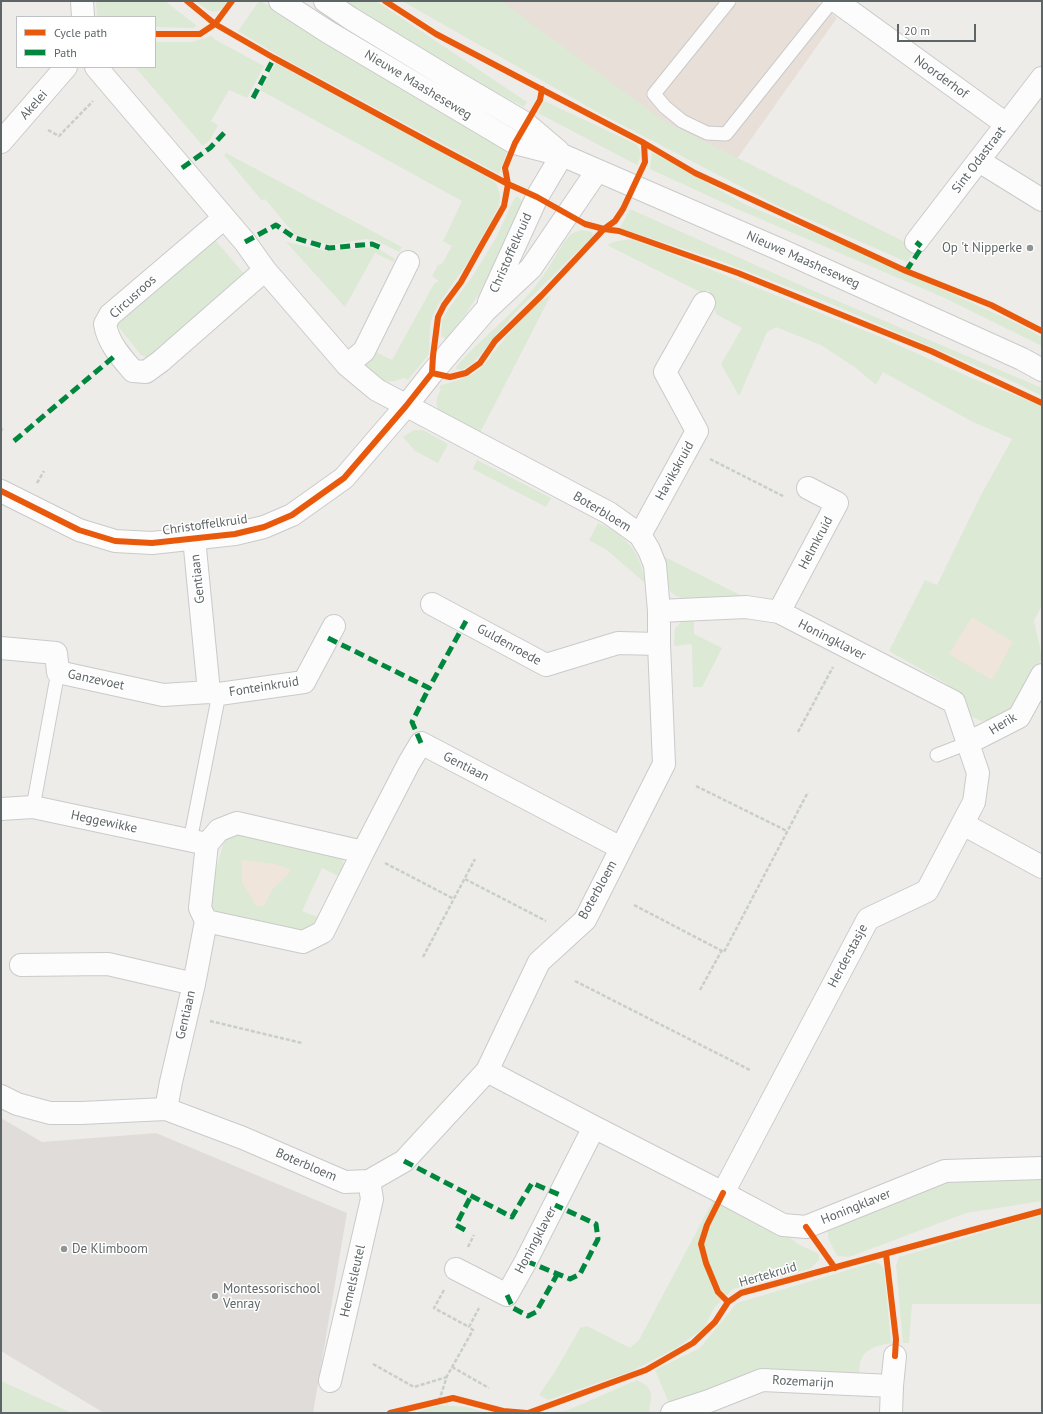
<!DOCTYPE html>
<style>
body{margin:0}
#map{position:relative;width:1043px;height:1414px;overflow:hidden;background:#eeece9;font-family:"PT Sans",sans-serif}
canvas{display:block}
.frame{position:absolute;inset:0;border:2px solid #5e6567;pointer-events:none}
.legend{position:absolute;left:16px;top:16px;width:140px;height:52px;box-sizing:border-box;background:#fff;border:1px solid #bfc1c2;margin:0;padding:5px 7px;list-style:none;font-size:12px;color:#5e6567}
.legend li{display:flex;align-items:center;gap:8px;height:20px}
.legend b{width:20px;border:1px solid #bfc1c2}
.scale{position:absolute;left:897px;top:24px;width:79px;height:18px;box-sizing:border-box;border:2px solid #5e6567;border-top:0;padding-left:5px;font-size:12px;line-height:14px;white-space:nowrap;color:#5e6567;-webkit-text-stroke:3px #fff;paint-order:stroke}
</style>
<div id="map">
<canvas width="1043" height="1414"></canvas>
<div class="frame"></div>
<ul class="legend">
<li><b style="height:5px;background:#e8590c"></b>Cycle path</li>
<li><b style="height:5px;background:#00873e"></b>Path</li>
</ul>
<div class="scale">20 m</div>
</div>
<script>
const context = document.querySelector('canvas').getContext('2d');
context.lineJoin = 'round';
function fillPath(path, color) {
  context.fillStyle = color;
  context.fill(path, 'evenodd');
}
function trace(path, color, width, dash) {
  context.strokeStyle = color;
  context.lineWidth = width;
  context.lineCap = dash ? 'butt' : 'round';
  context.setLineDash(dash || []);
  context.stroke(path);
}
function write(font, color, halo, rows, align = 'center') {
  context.font = font + ' "PT Sans",sans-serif';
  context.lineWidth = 3;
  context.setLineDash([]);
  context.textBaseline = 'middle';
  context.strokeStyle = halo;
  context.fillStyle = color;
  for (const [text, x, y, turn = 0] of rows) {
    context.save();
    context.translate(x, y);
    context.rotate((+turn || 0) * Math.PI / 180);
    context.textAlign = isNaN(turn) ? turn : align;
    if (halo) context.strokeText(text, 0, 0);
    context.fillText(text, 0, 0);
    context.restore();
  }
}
fillPath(new Path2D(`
 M446,1H816L837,18L732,166Z`), '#e8dfd8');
fillPath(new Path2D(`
 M1,1118L42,1142L156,1133L347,1213L313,1413H104L1,1351Z`), '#e0dcd9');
fillPath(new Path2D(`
 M96,1H165L197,26L193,28L155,27V17H97Z
 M195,1H229C216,18 210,12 195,1Z
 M259,1H261L417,97L480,133L507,152L499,174L281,57L238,31Z
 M338,1H376L527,102L524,107L454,70Z
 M402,1H501L664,121L917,248L907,262L776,205L599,113Z
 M212,36L214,39L264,66L247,98L229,90L211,121L218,125L210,140L203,146L135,67H155V42H191Z
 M276,63L487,177L496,183L500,195L499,206L468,262L438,305L432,317L430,326L429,354L408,380L404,378C381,387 378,378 362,363L376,352L392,360L434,284L439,281L432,276L438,265L442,264L452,246L443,241L462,201L260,90Z
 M544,101L636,144C642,151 641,158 637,165L538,113Z
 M652,152L746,205L856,250L1016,323L1042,337V346L947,299L737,209L650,169Z
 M226,153L402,247L399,252L375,240L366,239L330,245L295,235L265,199L262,201L224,155Z
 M517,196L520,199L523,203L480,292L463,318L446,340L441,335L442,320L449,308L474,274L496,238L514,199Z
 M630,209L807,288L1042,388V396L1016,383L824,301L718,260L620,228Z
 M581,230L592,232L593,236L515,313L473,363L462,370L456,369L457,366C485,334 521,309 545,273C552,264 564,238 573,233C575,232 579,231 581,230Z
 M630,239L667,252L878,336L974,379L1042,406V605L1034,621L1042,657L1025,691L1013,707L994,719L981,721L968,715L959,695L947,684L889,651L925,580L937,585L980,497L1012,439L971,421L883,372L876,385L856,368L821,345L776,327L767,332L739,396L721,364L742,328L716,314L711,294L708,290L702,293L607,245L613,242Z
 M215,240L246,276L150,359L141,355L117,325L121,319Z
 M286,242L326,251L376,247L395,259L393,262L375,253L345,307Z
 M551,295L479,435C460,426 424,417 441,390L439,386C453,381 469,379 481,368C487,363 491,355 496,349C511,331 532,306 551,295Z
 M414,430H423L448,444L438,463L415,451L403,437Z
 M477,460L551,498L546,507L473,469Z
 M598,523C626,535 641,552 645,583L607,550L589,540Z
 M663,556L746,598L687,600L676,596L670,591L668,582L667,566Z
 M687,620H694V634L722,648L702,687H693L692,646L690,644L675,646L674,644L675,628L681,622Z
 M239,831L338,853L342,859L345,867L340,877L322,868L302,911L318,917L310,928L301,931L220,913L210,908L209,895L224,841L231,834Z
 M946,1179H1042V1201L966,1213L849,1257L837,1256L828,1238V1227Z
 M715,1197L785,1234L798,1244L819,1254V1260L810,1269L733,1289L714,1308L704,1328L676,1348L632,1371L548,1400L539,1395L556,1370L580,1328L587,1326L630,1348L639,1340Z
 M1042,1215V1304H912L909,1343H903L896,1265L899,1257Z
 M875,1262L880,1264L884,1269L891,1343C880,1345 865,1348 861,1360C859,1364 860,1369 859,1373L775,1371L669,1403L655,1370L700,1348L737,1303Z
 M637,1380C656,1389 651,1396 649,1413H550L568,1410Z
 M1,1381L72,1413H1Z
 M440,1405L466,1407L488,1413H413Z`), '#dce9d5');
fillPath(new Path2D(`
 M972,617L1013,642L992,680L949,654Z
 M242,860L275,864L290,869L288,875L272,890L264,906H256L242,883Z`), '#efe5db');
const lane = new Path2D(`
 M729,1L654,94L665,107L682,121L707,133L726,134L832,1
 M937,755L968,743
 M33,807L58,672
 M190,841L219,694`);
const street = new Path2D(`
 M82,1L83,17
 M836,1L1006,124
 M1,142L66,67
 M979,161L1042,200
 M224,218L110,315L105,324C108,343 121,357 133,371L146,372L161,361L265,270
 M916,242L1042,78
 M347,365L364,351L408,262
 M640,535L697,431L665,372L704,303
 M194,538L209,692
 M432,604L546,665L618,643L659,644
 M659,611L746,607L779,612L954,702L978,773L974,802L927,891L868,919L723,1193
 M779,612L837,503L808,488
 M1,648L56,653L58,672L163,695L209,692L219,694L304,682L334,626
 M968,743L1019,717L1042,675
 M1,809L33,807L207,844
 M963,824L1042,867
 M206,921L303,942L323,932L363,852
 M21,965L108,964L194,984
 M487,1071L594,1127L723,1193L783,1225L806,1227L945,1171L1042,1168
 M1,1096L17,1104L50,1113H81L166,1109L243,1138L345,1182L369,1181L404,1161L487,1071L539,962L585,920L664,764L659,644V611L655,565L649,550L640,535L609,513L377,390L347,365L265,270L245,242L96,67
 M166,1109L171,1082L194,984L206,921L200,908L207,844L219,830L237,823L363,852L409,763L421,743L621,848
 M456,1269L507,1295L526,1261L594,1127
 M330,1381L372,1199L369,1181
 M892,1386L895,1356
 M672,1413L709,1401L762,1380L892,1386L891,1413`);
const secondary = new Path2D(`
 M280,1L328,32L515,143L562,155L781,250L1022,359L1042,370
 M325,1L350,18L457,83L525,123L558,151
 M489,302L537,197L562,155
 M1,491L79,530L115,541L152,543L235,534L264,527L292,515L344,478L406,406L432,373L485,311L531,268L597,171`);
trace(lane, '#cacaca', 15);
trace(street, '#cacaca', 24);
trace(secondary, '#cacac9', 24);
trace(new Path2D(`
 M48,130L59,136L93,101
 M1,430L3,429
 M710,459L785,497
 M37,483L44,471
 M798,732L833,667
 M696,786L787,831
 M385,863L454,899
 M465,879L546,921
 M634,905L724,952L808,792
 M423,957L475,859
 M575,981L750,1070
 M700,990L722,950
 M210,1021L302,1043
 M468,1247L474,1235
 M444,1290L434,1308L469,1327
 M373,1364L414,1387L447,1377
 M452,1367L489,1388
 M439,1401L447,1376L473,1330L469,1327L479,1308`), '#c8cec9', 2.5, [4, 2]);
trace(lane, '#fcfcfc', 13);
trace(street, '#fcfcfc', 22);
trace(secondary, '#fcfcfc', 22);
trace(new Path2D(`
 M253,98L274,58
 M182,168L210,148L226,131
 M245,242L276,225L295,238L329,248L372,244L384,249
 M906,271L922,247L916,242
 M14,441L117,354
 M328,638L429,688L466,621
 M421,743L412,722L429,688
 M404,1161L512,1217L532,1183L560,1195
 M465,1230L456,1225L471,1196
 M526,1261L570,1279L580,1274L598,1239L596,1224L555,1205
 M507,1295L513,1308L528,1316L536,1312L558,1273`), '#00873e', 5, [10, 5]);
trace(new Path2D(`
 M187,1L215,24L232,1
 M385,1L436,34L644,143L645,162L623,209L615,221L604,229L542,295L495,341L480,363L466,373L450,377L432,373
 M155,34H200L215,24L274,58L429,142L508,184L537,197L585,224L604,229L619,231L738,273L931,351L1042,403
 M644,143L695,173L906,271L991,305L1042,331
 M432,373L433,356L438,317L444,305L461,282L480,248L504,206L508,184L505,168L515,143L540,100L542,89
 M1,491L79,530L115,541L152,543L235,534L264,527L292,515L344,478L406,406L432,373
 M723,1193L707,1225L701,1244L706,1263L718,1292L728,1302
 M806,1227L835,1268
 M886,1254L896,1339L895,1356
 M390,1413L453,1398L503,1411L527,1413
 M528,1413L646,1370L693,1343L715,1322L728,1302L741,1293L1042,1211`), '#e8590c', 6);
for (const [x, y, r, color] of [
 [1030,248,4,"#909494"],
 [64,1249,4,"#909494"],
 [215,1296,4,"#909494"]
]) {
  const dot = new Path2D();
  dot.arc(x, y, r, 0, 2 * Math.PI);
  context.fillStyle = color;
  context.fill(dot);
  trace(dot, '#fff', 1.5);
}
write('13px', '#5e6567', '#fff', [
 ["Noorderhof",941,77,36],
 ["Nieuwe Maasheseweg",418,85,31],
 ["Akelei",34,105,-49],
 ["Sint Odastraat",979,160,-53],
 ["Christoffelkruid",511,253,-66],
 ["Nieuwe Maasheseweg",803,260,24],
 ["Circusroos",133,297,-42],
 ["Havikskruid",675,471,-61],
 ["Boterbloem",602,512,31],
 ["Christoffelkruid",205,525,-8],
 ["Helmkruid",816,543,-62],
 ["Gentiaan",198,579,-96],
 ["Honingklaver",832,640,27],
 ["Guldenroede",509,645,29],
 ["Ganzevoet",96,680,12],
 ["Fonteinkruid",264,687,-9],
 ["Herik",1003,724,-32],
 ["Gentiaan",466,767,27],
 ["Heggewikke",104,822,12],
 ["Boterbloem",598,890,-61],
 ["Herderstasje",848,956,-62],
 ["Gentiaan",186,1015,-77],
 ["Boterbloem",306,1165,23],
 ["Honingklaver",856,1207,-22],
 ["Honingklaver",536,1240,-62],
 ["Hertekruid",768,1275,-16],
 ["Hemelsleutel",353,1281,-77],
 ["Rozemarijn",803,1382,3]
]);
write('13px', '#5e6567', '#fff', [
 ["Op 't Nipperke",1022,248,"right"],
 ["De Klimboom",72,1249],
 ["Montessorischool",223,1289],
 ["Venray",223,1304]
], 'left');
</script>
